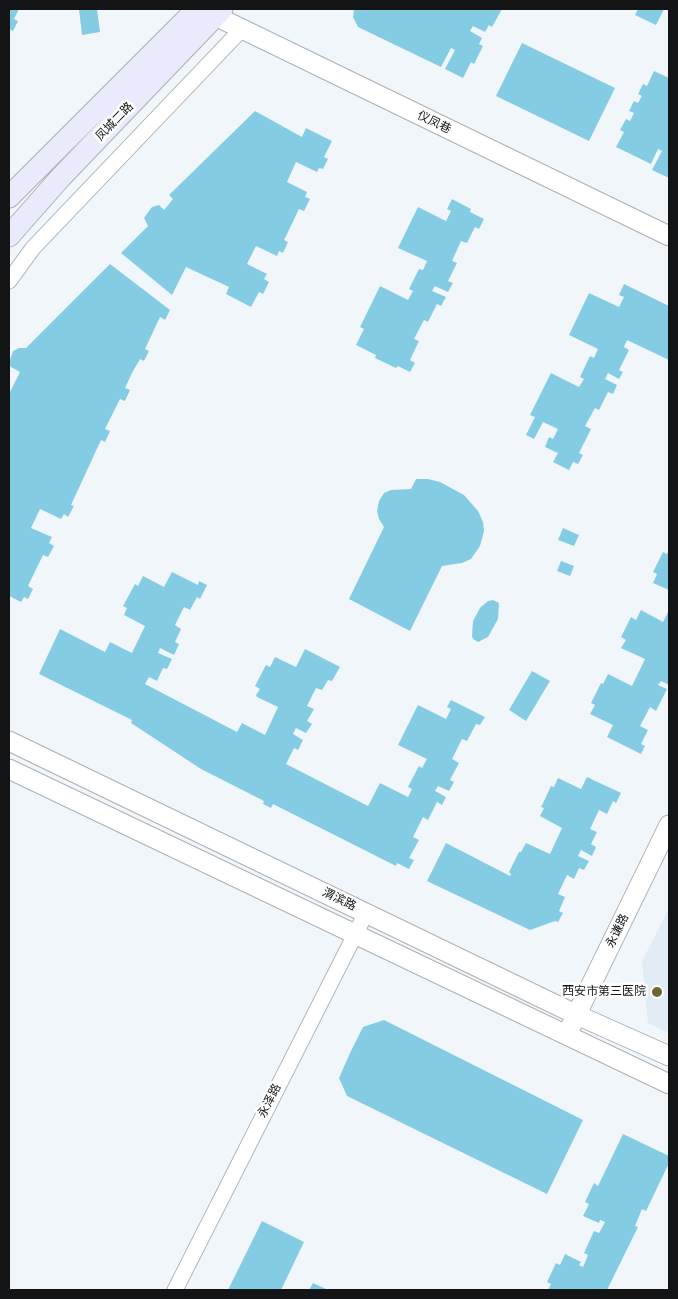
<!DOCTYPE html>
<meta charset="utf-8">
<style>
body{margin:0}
#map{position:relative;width:678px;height:1299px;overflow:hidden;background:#f1f6fb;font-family:Roboto,sans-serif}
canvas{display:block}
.frame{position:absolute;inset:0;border:10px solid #121416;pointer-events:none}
</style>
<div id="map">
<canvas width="678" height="1299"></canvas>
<div class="frame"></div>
</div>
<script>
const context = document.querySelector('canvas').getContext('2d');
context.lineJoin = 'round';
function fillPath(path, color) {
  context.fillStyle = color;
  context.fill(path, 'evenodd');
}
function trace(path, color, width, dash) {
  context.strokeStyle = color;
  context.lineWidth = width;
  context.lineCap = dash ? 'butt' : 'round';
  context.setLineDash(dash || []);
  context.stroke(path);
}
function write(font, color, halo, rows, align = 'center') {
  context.font = font + ' Roboto,"Noto Sans SC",sans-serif';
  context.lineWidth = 5;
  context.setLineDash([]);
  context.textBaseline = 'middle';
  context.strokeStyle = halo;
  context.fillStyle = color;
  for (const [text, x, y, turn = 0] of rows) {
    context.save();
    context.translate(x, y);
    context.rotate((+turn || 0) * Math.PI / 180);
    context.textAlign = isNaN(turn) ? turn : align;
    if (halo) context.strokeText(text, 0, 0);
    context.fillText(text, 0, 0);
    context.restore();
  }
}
fillPath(new Path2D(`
 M669,908V1033L648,1023L642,961Z`), '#e2ecf7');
fillPath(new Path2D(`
 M9,9H19L14,19L18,21L13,31L9,29Z
 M79,9H97L100,32L82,35Z
 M354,9H502L492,27L489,25L485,32L473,26L470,31L482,38L479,44L483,46L474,64L471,62L463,78L445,69L455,50L451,48L441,67L358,27L353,17Z
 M638,9H664L656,25L635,15Z
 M522,43L615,88L589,141L496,96Z
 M654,71L669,78V178L652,170L662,151L658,149L651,164L616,147L624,132L620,130L626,119L630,121L634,113L629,111L634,101L638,103L642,96L638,94L643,84L647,86Z
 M255,111L302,137L306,128L332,141L324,157L328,159L323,169L319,168L317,172L296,162L287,182L307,192L305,197L310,199L304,211L299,209L288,232L284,240L288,242L283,253L279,251L277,256L256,246L247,264L267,274L264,279L269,282L263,294L259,292L251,307L226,294L229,287L186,267L172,295L121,253L148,226L144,218L152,207L159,205L164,210L173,199L169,195Z
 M452,199L471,209L470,212L484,219L479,229L475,227L467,243L461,241L452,261L457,263L448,281L453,283L448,292L435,286L432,291L446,297L441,306L437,304L428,322L424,320L414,339L419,341L410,360L415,363L410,372L398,366L396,368L375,358L376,355L356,345L364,329L360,327L380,286L408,300L413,291L409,289L419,269L423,270L427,261L398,248L418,207L446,221L451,211L447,209Z
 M110,264L170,310L165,320L160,317L145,349L149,351L144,361L140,359L132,373L125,388L130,390L125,401L120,399L105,429L110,431L105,442L101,440L71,505L74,506L68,517L64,514L61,519L40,509L31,528L52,537L49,543L54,546L48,557L43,555L28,586L33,589L28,599L24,597L21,602L9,596V394L20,372L11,367L9,363L13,351L19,348H26Z
 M624,284L669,306V360L627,340L624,347L629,350L619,370L623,372L619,379L608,373L605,379L617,385L613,394L608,392L599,410L595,408L585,426L591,429L579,453L583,455L578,464L573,462L569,470L553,462L558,453L545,447L549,437L553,439L558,429L543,422L534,439L526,435L535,417L530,415L551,373L579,387L584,379L580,377L590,356L594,358L598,349L569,335L589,293L619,307L624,297L619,295Z
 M416,479H428L440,482L464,495L478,511L483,522L484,531L480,546L471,559L462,563L442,566L410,631L349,599L384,527L379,519L377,511L379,501L384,493L391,490L411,489Z
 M563,528L579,535L574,546L558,540Z
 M669,550V590L653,583L657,574L653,572L663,552L667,554Z
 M561,561L574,566L570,576L557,571Z
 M172,572L198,585L199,581L207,585L200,599L197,597L190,610L184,607L175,625L181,629L175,642L179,644L174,655L160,648L158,653L172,659L167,669L163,668L157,681L149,677L145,684L237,732L242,723L265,735L278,707L257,697L256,695L260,689L255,686L266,665L270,667L275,657L296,667L305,649L340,667L332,681L328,680L322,690L316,688L307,706L314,709L307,721L312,724L306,733L296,728L293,734L303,740L298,750L294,748L286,764L368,806L380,783L408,797L412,789L408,787L419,766L422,768L427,759L398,745L418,705L446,719L451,709L447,707L451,700L485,717L480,725L476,724L467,741L462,739L452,759L459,763L450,780L454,782L449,791L438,786L435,791L446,797L442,805L437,802L428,820L423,817L413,837L419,840L409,858L414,860L409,869L397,863L396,866L273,804L271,808L263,804L264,801L201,769L131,723L132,720L39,674L60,629L105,652L110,642L132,653L145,626L124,615L127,608L123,606L135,584L138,586L143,576L164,587Z
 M493,600L499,603L498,619L488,637L478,642L473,639L472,636L473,621L480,608L488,601Z
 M641,610L663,622L669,610V685L661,681L658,685L667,689L656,711L650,707L640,726L648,730L641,744L645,746L641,754L607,737L613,725L590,714L595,705L591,703L601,683L603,684L608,674L632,686L645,659L621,648L626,640L621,637L631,617L636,620Z
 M532,671L550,681L526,721L509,710Z
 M587,777L621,793L616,803L613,801L607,814L599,810L590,829L597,832L591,844L596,847L592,856L581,850L578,856L589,861L584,870L579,868L574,879L567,875L558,894L565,897L559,911L563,913L558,922L555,921L530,930L427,881L446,843L510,876L511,874L509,872L519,852H521L526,843L550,854L562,828L540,816L544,808L541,807L545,799L551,786L554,787L558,778L581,789Z
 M384,1020L583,1120L547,1194L347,1096L339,1078L351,1051L363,1027Z
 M623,1134L669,1156V1163L646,1211L642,1209L635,1226L638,1227L607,1290H548L551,1284L547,1282L556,1263L560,1265L565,1254L581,1262L579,1265L583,1267L588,1255L584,1253L594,1231L599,1233L605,1222L600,1220L599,1223L583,1216L589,1204L585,1202L594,1183L598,1186Z
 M262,1221L304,1242L281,1290H228Z
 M313,1283L328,1290H309Z`), '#84cce4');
const minor = new Path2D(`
 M9,281L33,248L241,30
 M175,1290L366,913`);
const tertiary = new Path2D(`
 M203,10L669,236
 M9,741L577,1015L669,1056
 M9,769L669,1084
 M571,1026L669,825`);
const secondary = new Path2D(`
 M9,197L197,9
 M9,236L61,177L222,9`);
trace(minor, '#acb0b5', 17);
trace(tertiary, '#acb0b5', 21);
trace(secondary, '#acb0b5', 23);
trace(minor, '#fff', 15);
trace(tertiary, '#fff', 19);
trace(secondary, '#e9eafc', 21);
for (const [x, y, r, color] of [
 [657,992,6,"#6f6632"]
]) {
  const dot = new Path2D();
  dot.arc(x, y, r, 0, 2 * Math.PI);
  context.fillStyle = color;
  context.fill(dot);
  trace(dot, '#fff', 2);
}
write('12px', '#121416', '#fff', [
 ["凤城二路",115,122,-46],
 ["仪凤巷",434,123,26],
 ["渭滨路",339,900,26],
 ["永谦路",618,931,-64],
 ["永泽路",270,1101,-63]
]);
write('12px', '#121416', '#fff', [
 ["西安市第三医院",646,992]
], 'right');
</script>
